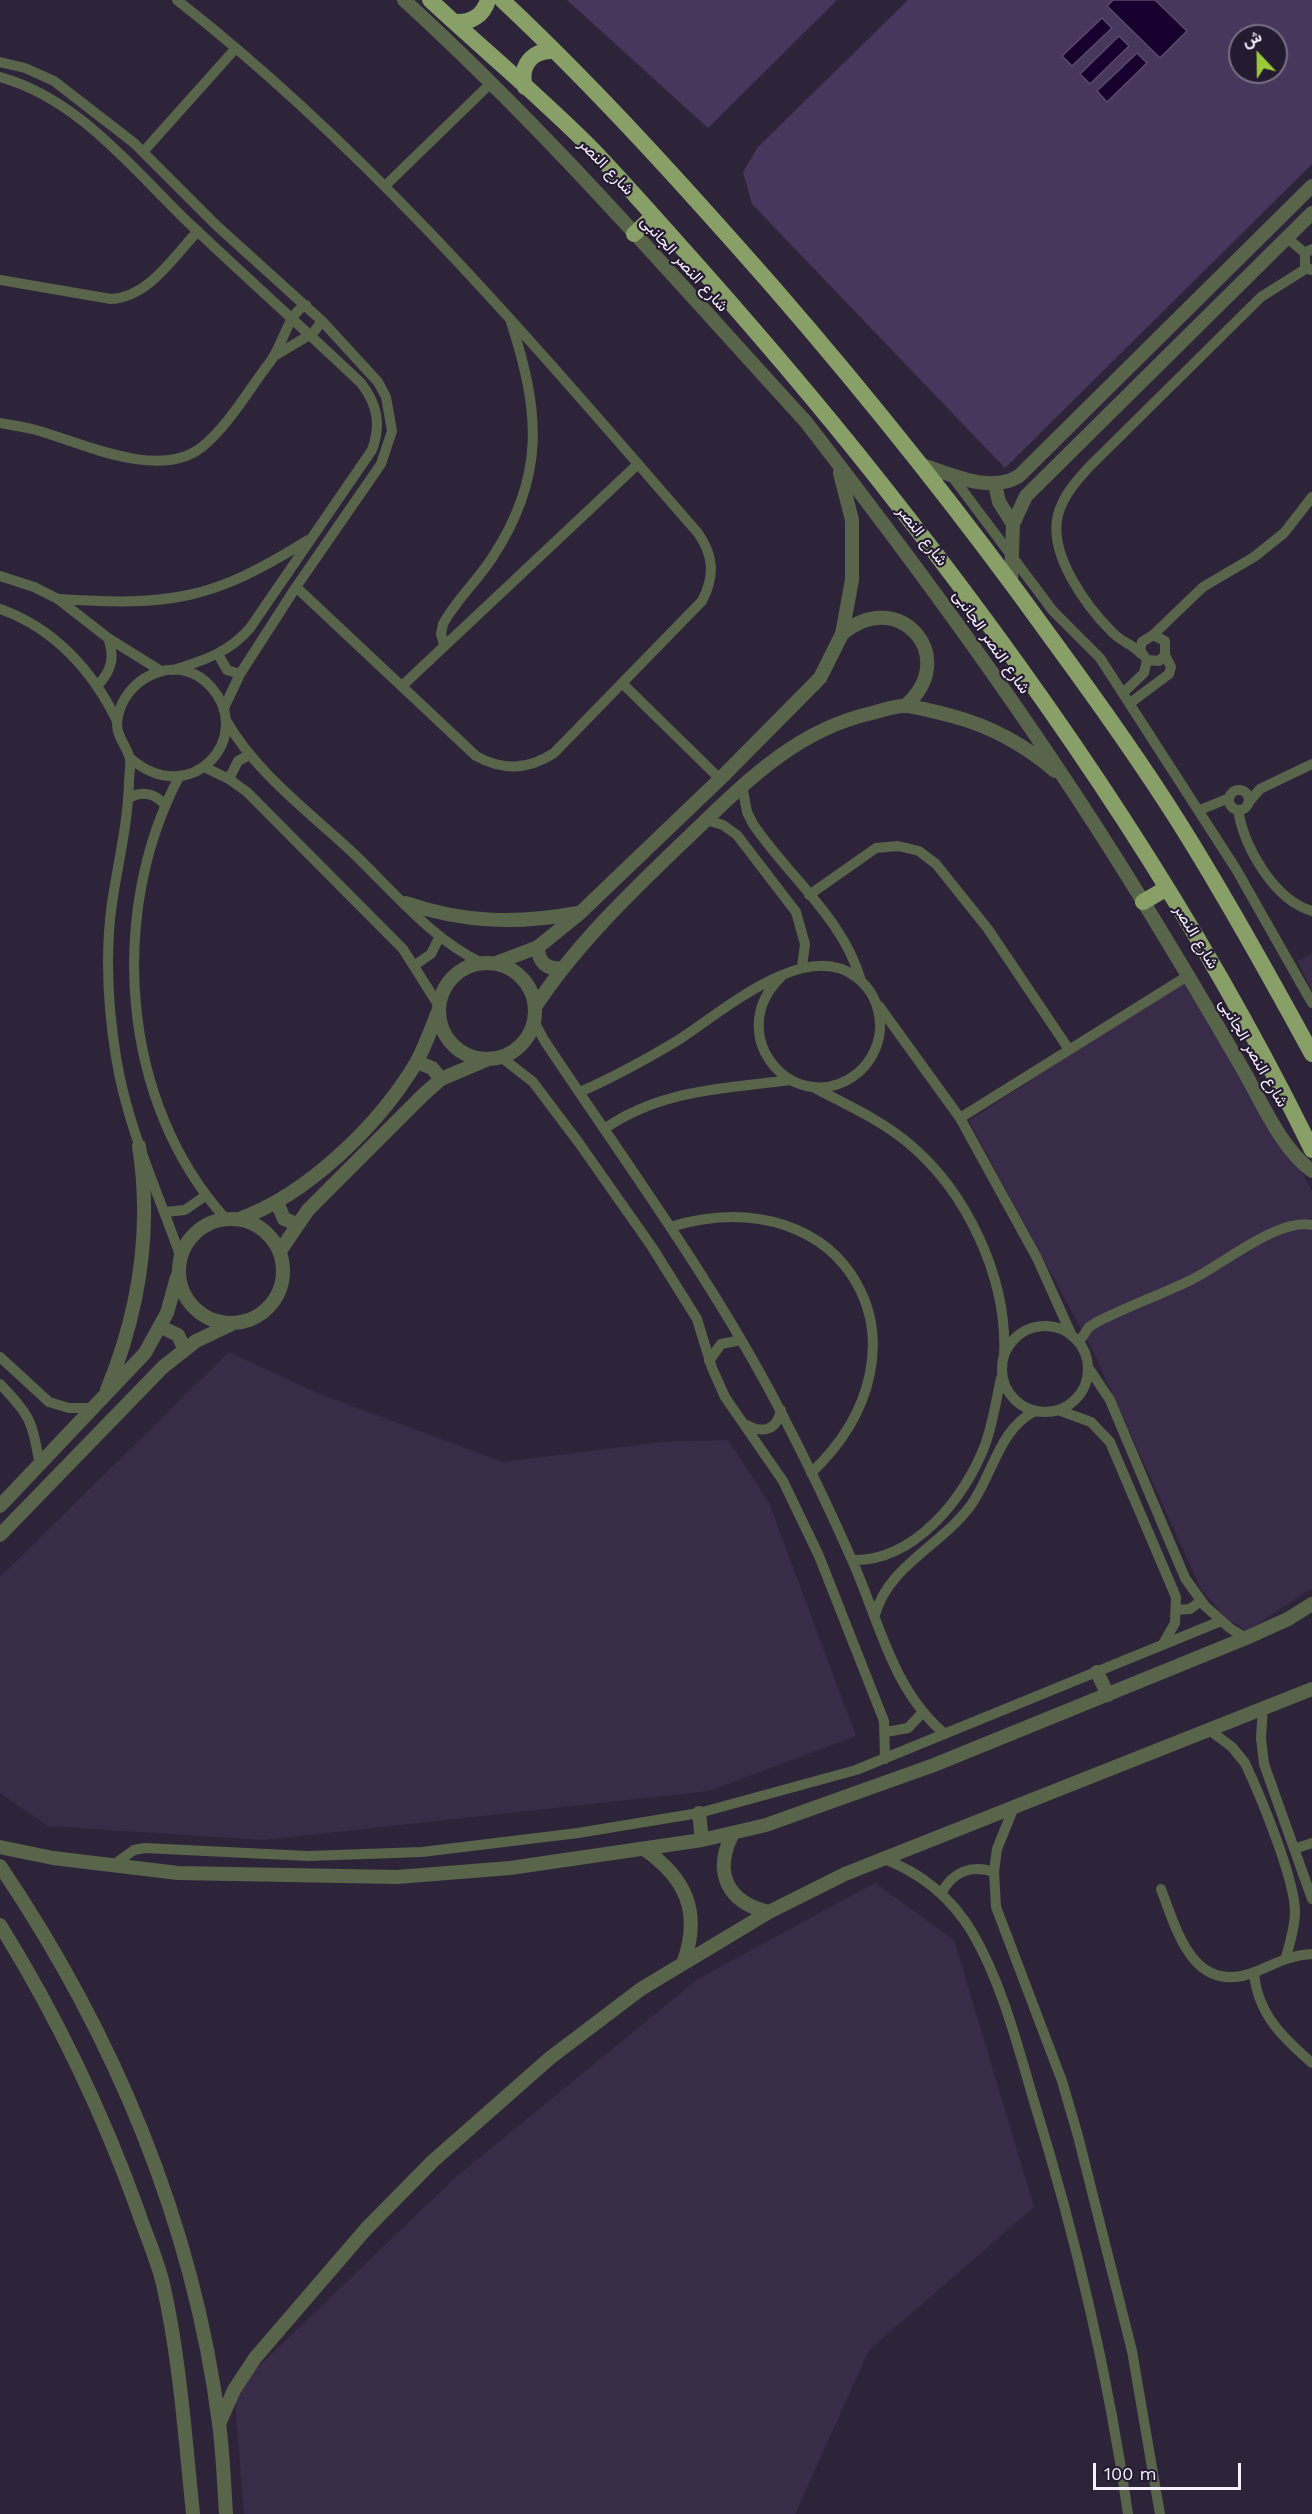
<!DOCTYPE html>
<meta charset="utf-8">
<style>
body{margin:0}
#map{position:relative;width:1312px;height:2514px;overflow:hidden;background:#2e243a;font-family:"Work Sans",Vazirmatn,sans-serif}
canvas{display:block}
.north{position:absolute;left:1228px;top:24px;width:60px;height:60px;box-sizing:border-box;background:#241b30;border:2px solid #787083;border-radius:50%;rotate:338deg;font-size:16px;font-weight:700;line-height:24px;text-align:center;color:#f6f0ff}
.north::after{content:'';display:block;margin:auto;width:21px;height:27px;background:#98cb37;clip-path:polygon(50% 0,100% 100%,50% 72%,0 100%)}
.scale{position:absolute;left:1093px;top:2463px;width:148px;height:27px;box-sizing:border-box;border:3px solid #f6f0ff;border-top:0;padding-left:8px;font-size:18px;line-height:21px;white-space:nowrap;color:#f6f0ff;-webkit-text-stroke:4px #241b30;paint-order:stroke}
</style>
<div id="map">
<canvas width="1312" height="2514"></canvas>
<div class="north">ش</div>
<div class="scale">100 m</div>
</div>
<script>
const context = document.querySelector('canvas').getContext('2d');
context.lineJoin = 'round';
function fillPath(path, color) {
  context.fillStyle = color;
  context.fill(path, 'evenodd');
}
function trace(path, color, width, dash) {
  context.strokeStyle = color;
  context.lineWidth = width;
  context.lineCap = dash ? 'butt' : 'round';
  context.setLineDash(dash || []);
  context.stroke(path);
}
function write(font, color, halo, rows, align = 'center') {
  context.font = font + ' "Work Sans",Vazirmatn,sans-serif';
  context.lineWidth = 4.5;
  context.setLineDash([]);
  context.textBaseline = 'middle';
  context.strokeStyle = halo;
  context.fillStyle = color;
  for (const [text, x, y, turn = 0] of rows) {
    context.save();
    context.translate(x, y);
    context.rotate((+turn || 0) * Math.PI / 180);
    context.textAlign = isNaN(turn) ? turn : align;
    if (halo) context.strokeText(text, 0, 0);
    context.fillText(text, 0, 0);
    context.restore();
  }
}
fillPath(new Path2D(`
 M1312,954V992L1298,961Z
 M1195,972L1312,1191V1588L1247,1631L1225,1617L1201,1589L1092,1349L969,1121Z
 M229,1352L317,1393L503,1462L662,1442L728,1440L769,1503L856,1736L709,1791L264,1840L48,1826L0,1793V1577Z
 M875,1883L954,1940L1034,2207L869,2350L795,2514H244L234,2390L456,2177L698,1979Z`), '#392c48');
fillPath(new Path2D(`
 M567,0H837L708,128Z
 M908,0H1312V164L1005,468L752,204L743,172L758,147ZM1240,36H1276V72H1240Z`), '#48375d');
const water = new Path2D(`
 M1113,0H1155L1187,31L1160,58L1107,6Z
 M1102,18L1112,28L1072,66L1062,56Z
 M1119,36L1129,46L1090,84L1080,74Z
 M1137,53L1147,63L1107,102L1097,91Z`);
fillPath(water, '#18002e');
trace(water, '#5b486d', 1.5);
trace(new Path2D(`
 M177,0C374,154 535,346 698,533C714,556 715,576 702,601L554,753C528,770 503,771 476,756L296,587
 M0,62L25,68L54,81L134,143L216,225L322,321L378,382L386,397L392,431L381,464L296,587L240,674L224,708
 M0,77C80,99 134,171 192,226C248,279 305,330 361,383C378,405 381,425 372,450L250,628C230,652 203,661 173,670
 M143,152L236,48
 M386,185L491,83
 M1287,238L1305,253
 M1311,270L1305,266V253L1312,249
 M0,280L111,299C149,297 173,257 198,231
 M276,355L313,333L322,321
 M0,423C12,425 24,427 36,430C82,443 159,481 202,447C229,425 249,389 270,362C283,346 287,314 306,305
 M951,475L1053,611L1100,658L1236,869L1312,1003
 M0,576L34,587L58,599L108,638L161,671
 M58,599C170,606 211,601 308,540
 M0,609C54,628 93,671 117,721
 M1153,635L1203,587L1254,557L1284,533L1312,497
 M444,644L441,634L443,624C456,600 478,580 492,558C546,476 540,412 511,322
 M218,654L227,670L240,674
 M1141,654C1133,644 1121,642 1112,632C1086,606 1048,554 1058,515C1063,495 1078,479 1091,465L1261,297L1307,268
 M622,683L720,779
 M98,685C112,670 115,657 108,638
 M402,686L638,464
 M1123,693L1144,673L1147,660
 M1130,703L1169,674L1171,667L1165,655V641L1153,635L1142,642L1140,650L1147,660L1159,661L1165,655
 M226,720C255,772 308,811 351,851C392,890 431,939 482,963
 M130,758C191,811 256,737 211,687C182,653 130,673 119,712C112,735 126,742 130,759C131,766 129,775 129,782C128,823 118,863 112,903C105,953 108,1007 116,1057C127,1126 157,1190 180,1255
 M204,767L229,779L247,792L403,949L439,1006
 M179,777C107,913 121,1103 225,1218
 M229,779L238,761L249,755
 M742,785L747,812L753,824C788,876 844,919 861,981
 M1229 800a10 10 0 1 1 20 0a10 10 0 1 1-20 0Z
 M128,799C141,790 155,793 165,805
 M1248,803L1260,789L1312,764
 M1200,810L1229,798
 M1238,810C1244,847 1274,900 1312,911
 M706,820L723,825L737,835L796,912L805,944L802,967
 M809,895L876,848L898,846L919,851L936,864L988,929L1068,1048
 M415,965L431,954L440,936
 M879,1006L960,1118L1037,1258L1072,1336
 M534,1021L544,1040C625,1162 714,1282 781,1412C806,1460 830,1510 852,1560C879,1620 892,1690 945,1734
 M501,1057L533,1082L579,1143L652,1247L697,1319L712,1368L725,1397L783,1481L819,1556L884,1721L885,1759
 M813,1087C845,1104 879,1119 907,1142C967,1191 1008,1279 1004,1356
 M580,1092C614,1077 647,1059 680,1039C723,1011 806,938 856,977C871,988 879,1005 880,1024C881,1042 872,1060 859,1072C797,1123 720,1036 781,977
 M960,1118L1189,975
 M604,1129C662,1089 723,1089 791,1080
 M165,1212L185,1210L205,1196
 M670,1227C846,1174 944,1347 811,1473
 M1002 1369a43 43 0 1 1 86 0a43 43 0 1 1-86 0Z
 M1079,1342L1089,1327L1097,1322C1128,1306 1160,1295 1191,1280C1220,1266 1279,1217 1312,1225
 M0,1357L49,1402L69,1408H92
 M709,1361L721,1344L741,1340
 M1088,1367L1110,1400L1185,1578L1205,1606L1231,1629L1246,1638
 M0,1384C32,1417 32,1422 40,1466
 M1058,1410L1091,1422L1110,1442L1176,1597L1175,1623L1163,1644
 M747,1425C763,1434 777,1430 781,1410
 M852,1560C914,1562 965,1498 985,1445C993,1423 996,1401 1001,1378
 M1177,1610L1190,1609L1201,1601
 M875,1615C888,1566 942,1545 971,1505C993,1474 999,1429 1035,1411
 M1263,1707L1261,1738L1264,1764L1312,1899
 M1208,1729L1232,1747L1245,1763C1260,1795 1295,1879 1295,1912C1295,1927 1290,1942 1286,1957
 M886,1732L908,1728L923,1712
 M1014,1807L997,1849L994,1872L996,1907L1062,2081L1078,2136L1132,2351L1160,2514
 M1294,1849L1312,1843
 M882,1858C919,1872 951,1897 972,1932C1001,1981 1017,2043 1033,2098C1075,2234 1108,2373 1128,2514
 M113,1865L134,1850L145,1848L308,1856L422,1852L578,1833L699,1813L856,1770L1221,1621
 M1161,1889C1177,1931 1193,1996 1255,1972C1275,1964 1289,1955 1312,1954
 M941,1894C952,1872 971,1864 994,1872
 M1254,1972C1257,2013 1282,2037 1312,2063`), '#59654a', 10);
trace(new Path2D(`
 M404,0C548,131 675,279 806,422C921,571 1032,722 1131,882C1169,943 1205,1004 1241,1066C1261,1100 1279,1146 1312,1171
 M922,465C951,474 990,494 1019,476L1312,186
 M995,484L999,502L1013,524
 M1011,582L1013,524L1026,496L1312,213
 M842,634C898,585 962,657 905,706
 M406,903C464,923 518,924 578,913
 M538,947C538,962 547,970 562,968
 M439 1011a48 48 0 1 1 96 0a48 48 0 1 1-96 0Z
 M496,963L538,947L580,913L720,779L820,678L842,634L852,580V520L840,473
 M535,1007C575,946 628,895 680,845C738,790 791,731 872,713C883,710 896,705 907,706C922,708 937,712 952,716C990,726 1025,745 1055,771
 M417,1062L432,1068L441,1079
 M277,1202L284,1219L297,1224
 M179 1271a52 52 0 1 1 104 0a52 52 0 1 1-104 0Z
 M239,1219C307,1195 379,1125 416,1063C425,1047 431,1029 438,1012
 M280,1251L308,1210L423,1095L441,1079L486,1060
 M161,1327L178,1335L184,1348
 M107,1390C139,1312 152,1229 139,1146
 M0,1506L145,1353L167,1313L177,1277
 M0,1535L163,1367L196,1341L232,1324
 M1097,1672L1108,1695
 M699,1813L702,1840
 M732,1835C713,1873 728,1903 769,1912
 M0,1847L53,1858L178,1873L397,1877L510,1868L702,1840L766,1825L934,1765L1246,1638L1288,1619L1312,1604
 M644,1849C686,1878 701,1912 684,1961
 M0,1866C113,2033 193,2222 219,2423C223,2453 224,2484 226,2514
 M0,1925C56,2015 102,2111 138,2211C146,2235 157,2259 163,2284C180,2359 185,2437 193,2514
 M219,2424L234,2390L255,2358L366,2229L433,2161L550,2058L641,1989L769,1912L845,1874L1312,1689`), '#59654a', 14);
trace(new Path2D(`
 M430,0C485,51 544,100 597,154C632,191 666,230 700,268C770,347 837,426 902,510C1058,710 1200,921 1312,1150
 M502,0C598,90 687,189 774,288C872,401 965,518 1052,639C1096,699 1139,759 1178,821C1226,897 1269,975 1312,1054
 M455,22C471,23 483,16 488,0
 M525,87C519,66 532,50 553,51
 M634,234L653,216
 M1143,902L1167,888`), '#88a068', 16);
write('16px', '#f6f0ff', '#241b30', [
 ["شارع النصر",606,167,46],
 ["شارع النصر الجانبى",684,264,48],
 ["شارع النصر",922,536,52],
 ["شارع النصر الجانبى",991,642,55],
 ["شارع النصر",1196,937,59],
 ["شارع النصر الجانبى",1253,1053,60]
]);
</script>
